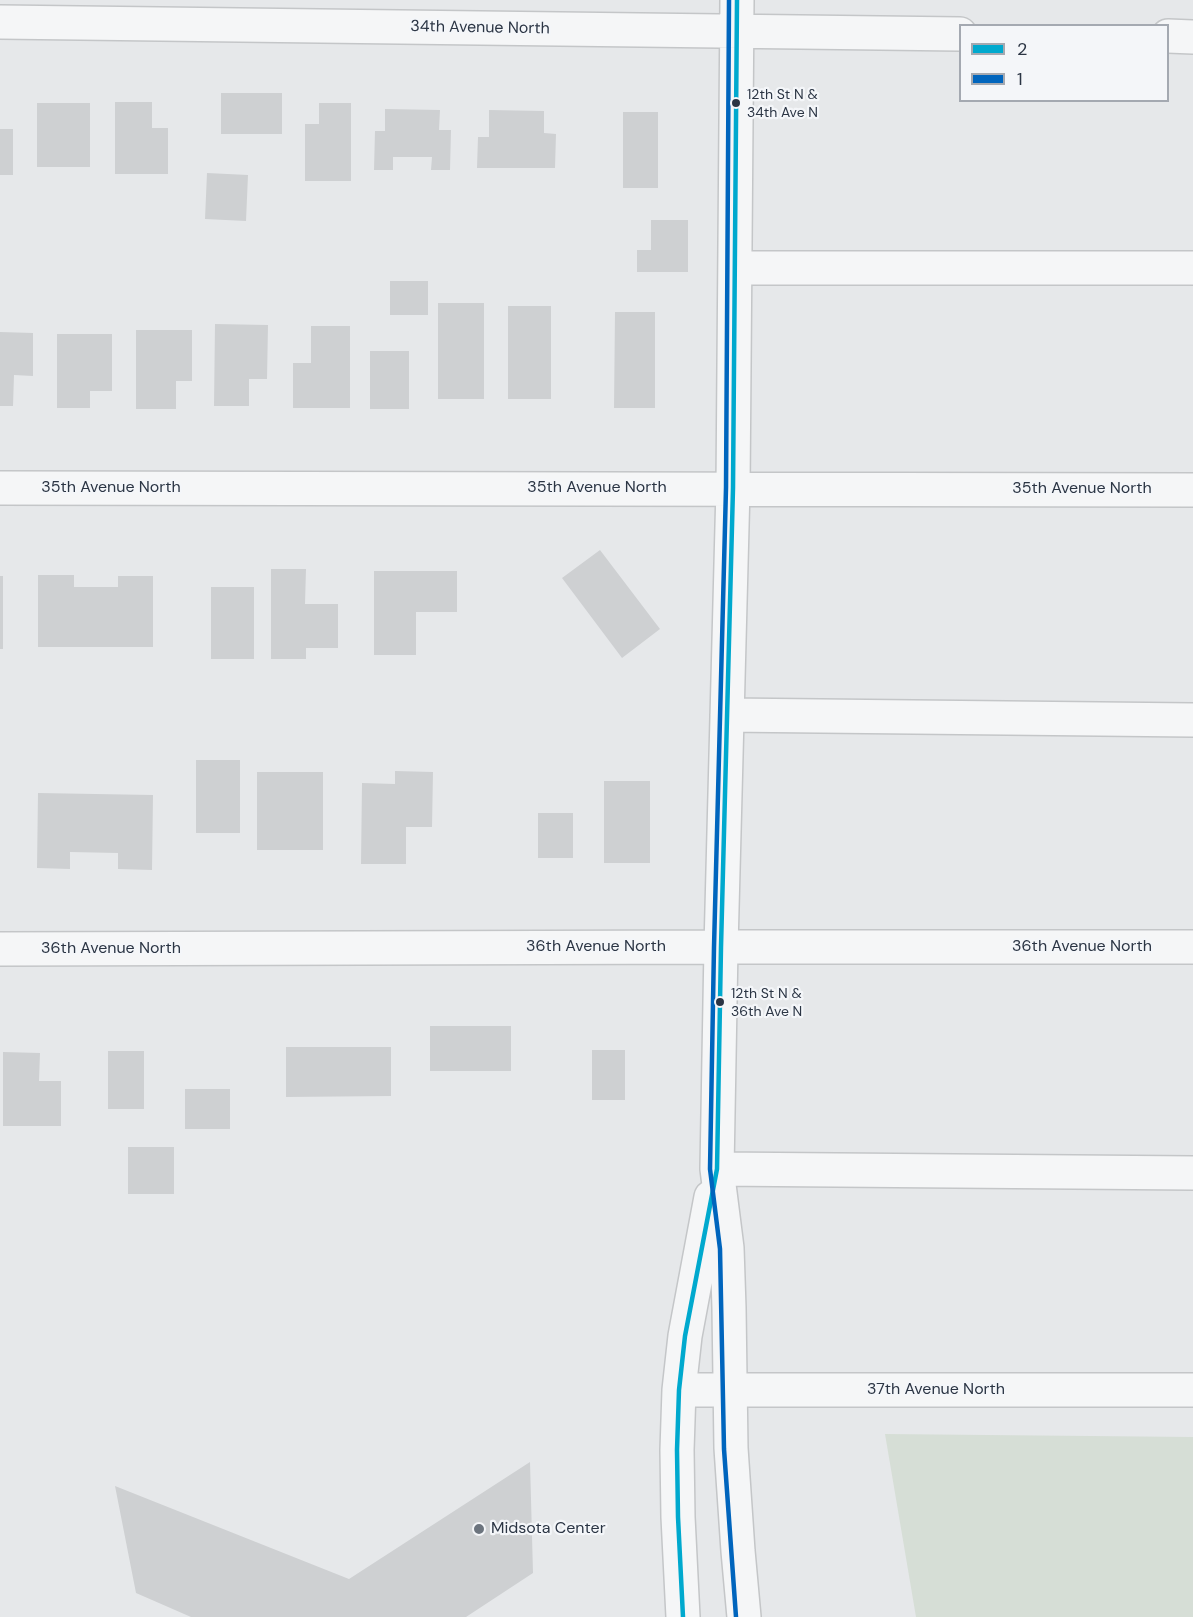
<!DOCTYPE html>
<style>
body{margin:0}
#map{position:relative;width:1193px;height:1617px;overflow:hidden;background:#e6e8ea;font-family:"DM Sans",sans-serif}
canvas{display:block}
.legend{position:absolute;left:959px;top:24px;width:210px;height:78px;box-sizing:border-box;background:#f4f6f9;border:2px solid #a4a9b1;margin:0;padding:8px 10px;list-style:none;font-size:18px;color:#2b3544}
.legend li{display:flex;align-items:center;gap:12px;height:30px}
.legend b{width:30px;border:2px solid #a4a9b1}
</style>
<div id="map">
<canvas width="1193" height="1617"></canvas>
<ul class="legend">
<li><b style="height:8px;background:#00a9ce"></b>2</li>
<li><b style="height:8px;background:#0065bd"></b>1</li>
</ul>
</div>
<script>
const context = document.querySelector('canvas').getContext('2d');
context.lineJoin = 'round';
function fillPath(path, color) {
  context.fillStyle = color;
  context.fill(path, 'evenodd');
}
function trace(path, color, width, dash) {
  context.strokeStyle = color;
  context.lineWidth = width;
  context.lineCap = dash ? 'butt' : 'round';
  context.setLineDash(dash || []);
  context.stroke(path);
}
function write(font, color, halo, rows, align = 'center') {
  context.font = font + ' "DM Sans",sans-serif';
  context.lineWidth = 4.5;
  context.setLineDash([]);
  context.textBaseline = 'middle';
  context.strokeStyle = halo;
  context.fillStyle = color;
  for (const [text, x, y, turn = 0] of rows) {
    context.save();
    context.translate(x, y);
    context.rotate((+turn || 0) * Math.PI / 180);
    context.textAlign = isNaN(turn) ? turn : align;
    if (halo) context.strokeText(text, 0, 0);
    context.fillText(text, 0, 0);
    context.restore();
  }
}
fillPath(new Path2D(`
 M885,1434L1193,1437V1617H916Z`), '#d6ded6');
fillPath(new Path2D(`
 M221,93H282V134H221Z
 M115,102H152V128H168V174H115Z
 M37,103H90V167H37Z
 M319,103H351V181H305V124H319Z
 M385,109L440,110L439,130H451L450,170H431L432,157H393V170H374L375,131H385Z
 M489,110L544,111V133L556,134L555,168H477L478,137H489Z
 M623,112H658V188H623Z
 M0,129H13V175H0Z
 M207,173L248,175L246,221L205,219Z
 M651,220H688V272H637V250H651Z
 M390,281H428V315H390Z
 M438,303H484V399H438Z
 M508,306H551V399H508Z
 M615,312H655V408H614Z
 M215,324L268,325L267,379H249V406H214Z
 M311,326H350V408H293V363H311Z
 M136,330H192V381H176V409H136Z
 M0,332L33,333V376L14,375L13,406H0Z
 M57,334H112V391H90V408H57Z
 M370,351H409V409H370Z
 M600,550L660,629L622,658L562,578Z
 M271,569H306L305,604H338V648H306V659H271Z
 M374,571H457V612H416V655H374Z
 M38,575H74V587H118V576H153V647H38Z
 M0,576H3V649H0Z
 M211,587H254V659H211Z
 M196,760H240V833H196Z
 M395,771L433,772L432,827H406V864H361L362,783L395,784Z
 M257,772H323V850H257Z
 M604,781H650V863H604Z
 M38,793L153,795L152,870L118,869V853L70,852V869L37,868Z
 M538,813H573V858H538Z
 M430,1026H511V1071H430Z
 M286,1047H391V1096L286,1097Z
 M592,1050H625V1100H592Z
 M108,1051H144V1109H108Z
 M3,1052L40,1053L39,1081H61V1126H3Z
 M185,1089H230V1129H185Z
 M128,1147H174V1194H128Z
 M530,1462L533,1573L466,1617H191L136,1593L115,1486L349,1579Z`), '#ced0d2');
const minor = new Path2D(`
 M737,0L733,488L721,947L717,1169L727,1248L729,1308L731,1448L738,1551L744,1617
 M0,22L960,34
 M1168,36L1193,37
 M735,268H1193
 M0,488L1193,490
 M727,715L1193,720
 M0,949L721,947H1193
 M717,1169L1193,1173
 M679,1390H1193
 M683,1617L678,1517L677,1450L679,1390L685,1336L711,1197`);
trace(minor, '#c4c6c8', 36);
trace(minor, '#f5f6f7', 33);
trace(new Path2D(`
 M683,1617L678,1517L677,1450L679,1390L685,1336L717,1169L721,947L733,488L737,0`), '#00a9ce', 4.5);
trace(new Path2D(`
 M729,0L726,488L714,947L710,1169L720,1249L724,1449L736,1617`), '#0065bd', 4.5);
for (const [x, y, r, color] of [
 [736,103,5,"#2b3544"],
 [720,1002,5,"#2b3544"],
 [479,1529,6,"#6c747e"]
]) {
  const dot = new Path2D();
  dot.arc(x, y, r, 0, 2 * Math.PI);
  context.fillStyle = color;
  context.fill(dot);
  trace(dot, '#f4f6f9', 2);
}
write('14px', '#2b3544', '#f4f6f9', [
 ["12th St N &",747,95],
 ["34th Ave N",747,113],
 ["12th St N &",731,994],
 ["36th Ave N",731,1012]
], 'left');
write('16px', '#2b3544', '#f4f6f9', [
 ["34th Avenue North",480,28,1],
 ["35th Avenue North",111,488],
 ["35th Avenue North",597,488],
 ["35th Avenue North",1082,489],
 ["36th Avenue North",596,947],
 ["36th Avenue North",1082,947],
 ["36th Avenue North",111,949],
 ["37th Avenue North",936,1390]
]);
write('16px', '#2b3544', '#f4f6f9', [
 ["Midsota Center",491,1529]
], 'left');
</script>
